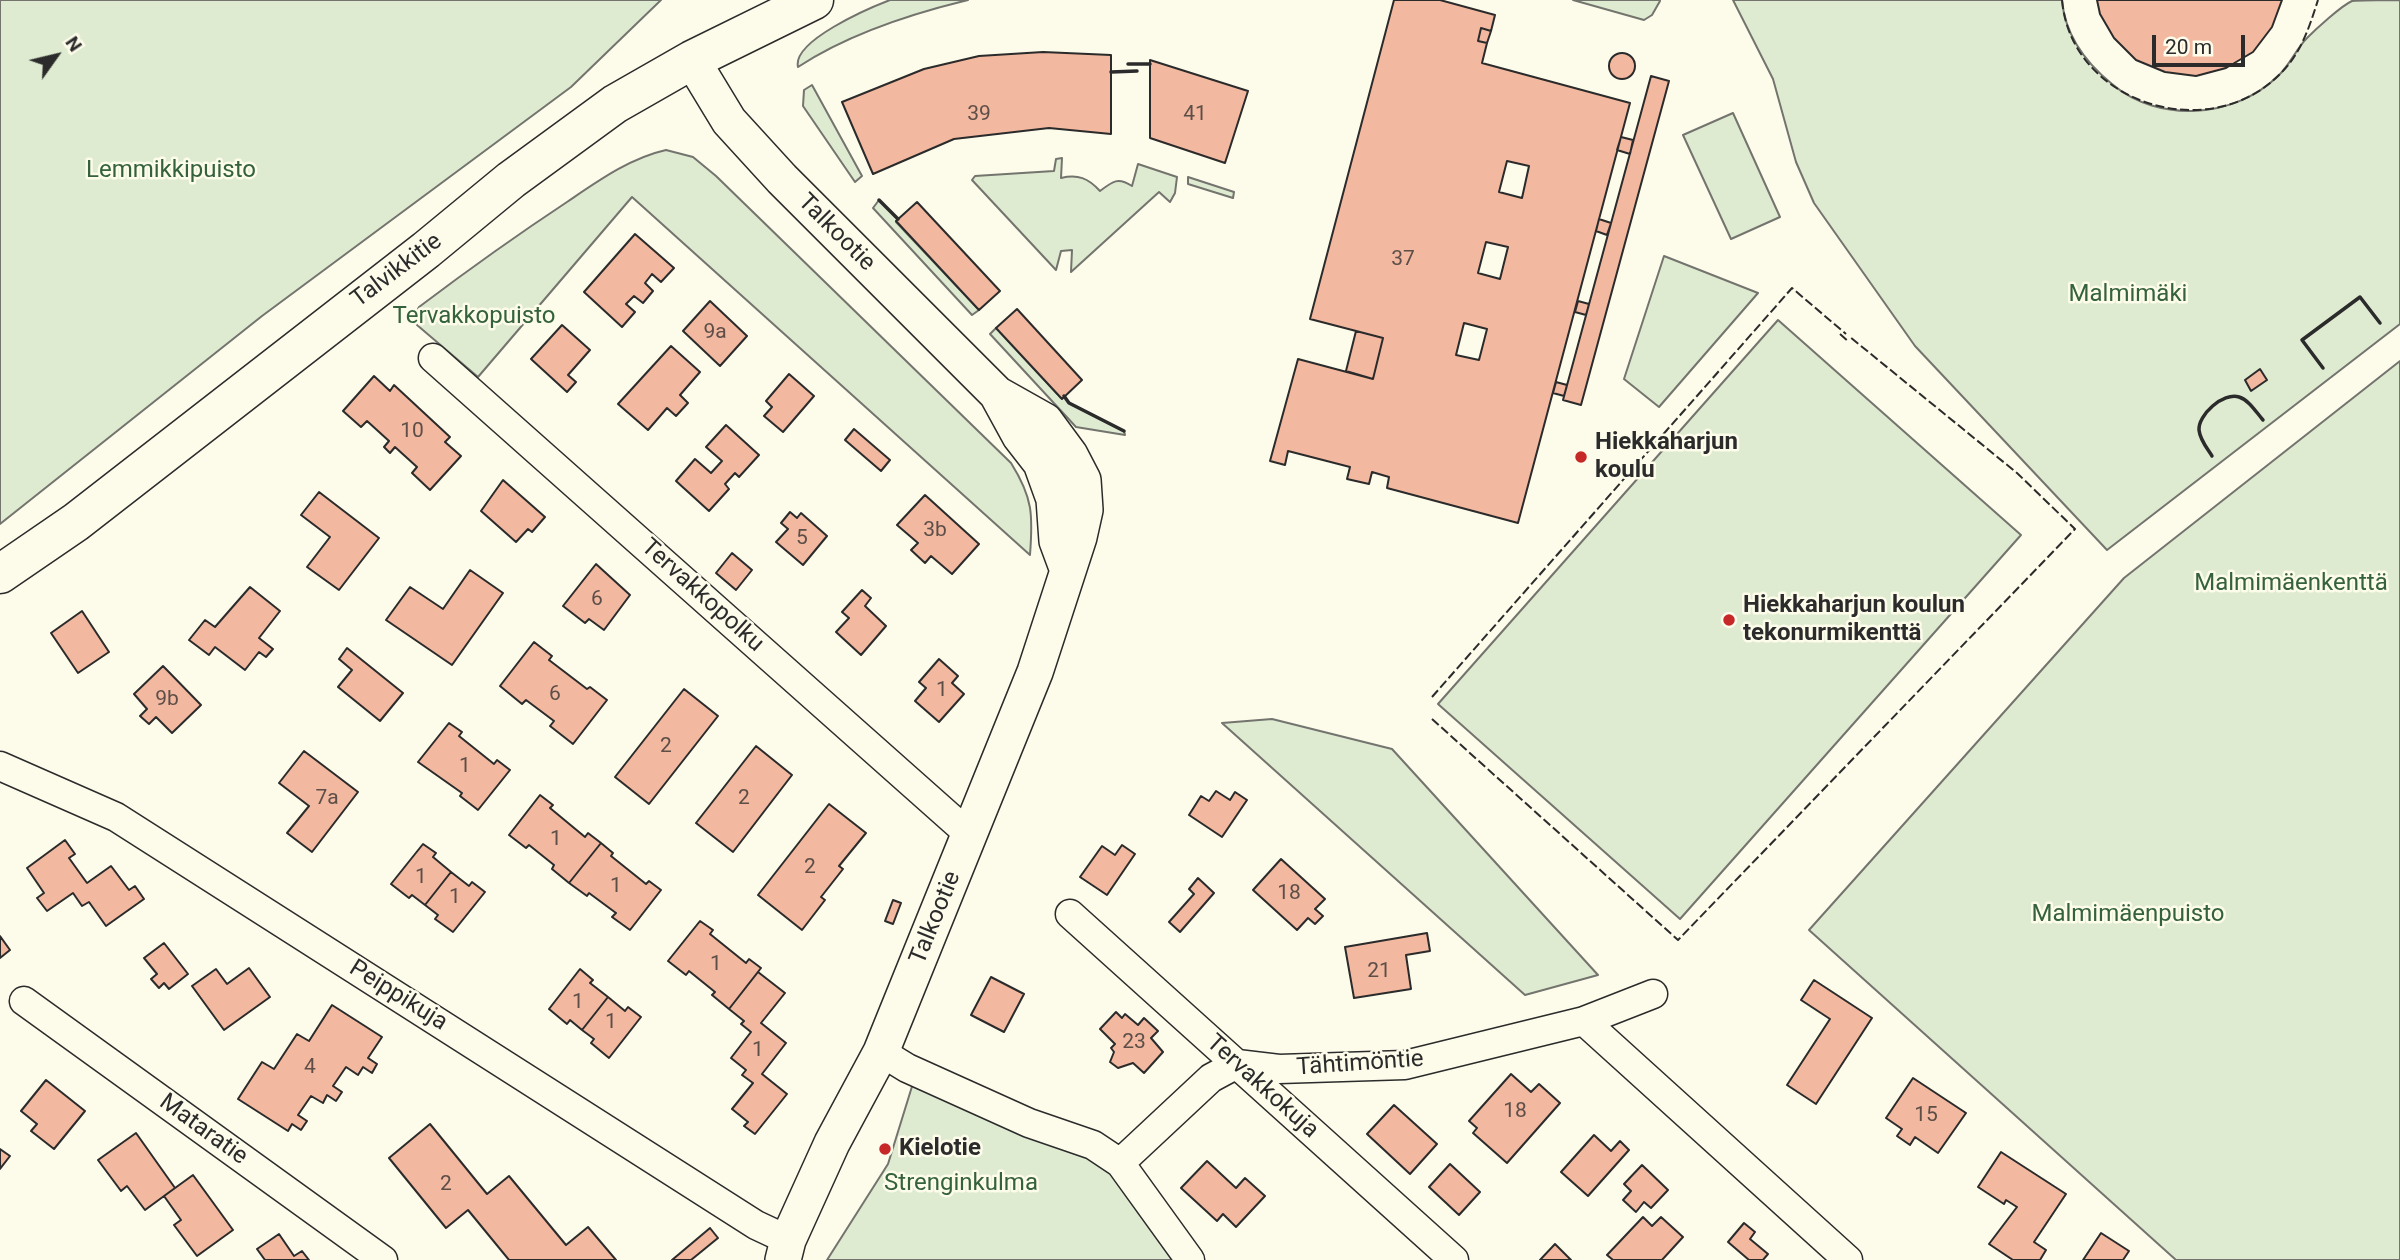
<!DOCTYPE html>
<meta charset="utf-8">
<style>
body{margin:0}
#map{position:relative;width:2400px;height:1260px;overflow:hidden;background:#fdfbea;font-family:Roboto,sans-serif}
canvas{display:block}
.north{position:absolute;left:21px;top:21px;width:70px;height:70px;-webkit-text-stroke:5px #fdfbea;paint-order:stroke;rotate:56deg;font-size:19px;font-weight:700;line-height:28px;text-align:center;color:#2b2b2b}
.north::after{content:'';display:block;margin:auto;width:24px;height:32px;background:#2b2b2b;clip-path:polygon(50% 0,100% 100%,50% 72%,0 100%)}
.scale{position:absolute;left:2152px;top:35px;width:93px;height:32px;box-sizing:border-box;border:4px solid #2b2b2b;border-top:0;padding-left:9px;font-size:21px;line-height:24px;white-space:nowrap;color:#2b2b2b;-webkit-text-stroke:5px #fdfbea;paint-order:stroke}
</style>
<div id="map">
<canvas width="2400" height="1260"></canvas>
<div class="north">N</div>
<div class="scale">20 m</div>
</div>
<script>
const context = document.querySelector('canvas').getContext('2d');
context.lineJoin = 'round';
function fillPath(path, color) {
  context.fillStyle = color;
  context.fill(path, 'evenodd');
}
function trace(path, color, width, dash) {
  context.strokeStyle = color;
  context.lineWidth = width;
  context.lineCap = dash ? 'butt' : 'round';
  context.setLineDash(dash || []);
  context.stroke(path);
}
function write(font, color, halo, rows, align = 'center') {
  context.font = font + ' Roboto,sans-serif';
  context.lineWidth = 5;
  context.setLineDash([]);
  context.textBaseline = 'middle';
  context.strokeStyle = halo;
  context.fillStyle = color;
  for (const [text, x, y, turn = 0] of rows) {
    context.save();
    context.translate(x, y);
    context.rotate((+turn || 0) * Math.PI / 180);
    context.textAlign = isNaN(turn) ? turn : align;
    if (halo) context.strokeText(text, 0, 0);
    context.fillText(text, 0, 0);
    context.restore();
  }
}
const green = new Path2D(`
 M0,0H661L571,87L262,316L0,524Z
 M890,0H968C910,14 848,34 798,67C792,41 869,8 890,0Z
 M1573,0H1660V1L1652,15L1644,20Z
 M1733,0H2062C2065,35 2086,63 2112,84C2159,124 2235,118 2278,76C2290,65 2296,49 2307,38C2316,29 2341,6 2352,1C2364,0 2387,0 2400,0V324L2107,550L1915,346L1814,203L1796,162L1773,79Z
 M812,85L862,176L855,182L803,106L804,90Z
 M1733,113L1780,217L1731,239L1683,135Z
 M666,150L693,157L716,176L1011,463C1033,498 1033,515 1030,555L632,197L478,377L417,325L415,315L419,307C468,270 517,235 567,202C598,181 630,158 666,150Z
 M1062,158L1061,178C1078,174 1088,178 1100,191C1113,181 1118,177 1132,186L1138,164L1177,177L1175,193L1170,202L1159,192L1071,272L1072,250L1061,251L1056,270L972,180L975,176L1054,171L1056,159Z
 M1188,177L1234,192L1233,198L1188,184Z
 M879,200L898,219L896,222L979,310L972,315L873,208Z
 M1664,256L1758,293L1659,407L1624,379Z
 M1778,320L2021,535L1680,919L1438,704Z
 M996,328L1061,398L1064,396L1069,403L1124,431L1125,435L1076,427L990,334Z
 M2400,361V1260H2176L1809,930L2124,578Z
 M1272,719L1392,749L1598,975L1525,995L1222,723Z
 M914,1080L1109,1166L1178,1260H827L888,1164Z`);
fillPath(green, '#deebd1');
trace(green, '#74746e', 2);
const building = new Path2D(`
 M1394,0H1440L1495,15L1491,31L1481,28L1478,41L1487,43L1482,63L1630,103L1518,523L1387,488L1389,477L1372,472L1369,484L1347,479L1350,467L1288,451L1285,465L1270,461L1298,359L1373,379L1383,338L1310,319ZM1507,161L1529,166L1522,198L1499,192ZM1486,242L1508,247L1500,279L1478,273ZM1464,323L1487,329L1479,360L1456,355Z
 M2097,0H2282L2272,27L2253,52L2226,68L2196,76L2165,72L2136,60L2114,38L2100,14Z
 M1481,28L1491,31L1487,43L1478,41Z
 M1043,52L1111,55V134L1049,128L954,139L873,174L842,102L924,69L979,56Z
 M1609 66a13 13 0 1 1 26 0a13 13 0 1 1-26 0Z
 M1150,60L1248,91L1225,163L1150,138Z
 M1651,76L1669,81L1581,405L1563,400Z
 M1621,137L1633,140L1630,154L1617,150Z
 M917,202L1000,291L979,310L896,221Z
 M1599,219L1611,223L1607,235L1596,231Z
 M635,234L674,268L661,282L652,274L645,283L653,291L643,303L634,296L626,304L635,312L622,327L584,292Z
 M710,301L747,336L720,366L683,331Z
 M1578,301L1589,304L1586,315L1575,312Z
 M1017,309L1082,380L1062,399L996,328Z
 M562,325L590,350L568,375L576,382L567,392L531,359Z
 M1356,331L1383,338L1373,379L1346,371Z
 M671,346L700,372L680,395L688,403L676,416L667,408L648,430L618,404Z
 M2260,369L2267,380L2251,391L2245,380Z
 M789,374L814,396L783,432L764,416L772,407L766,401Z
 M374,376L390,391L394,385L450,437L445,442L461,456L430,490L412,473L417,467L395,447L390,453L384,447L389,441L367,421L361,427L343,411Z
 M1556,382L1567,385L1564,396L1553,393Z
 M726,425L759,455L739,477L735,473L725,484L729,489L709,511L676,481L695,459L711,473L722,461L706,447Z
 M854,429L890,460L881,471L845,440Z
 M503,480L545,517L532,532L528,529L516,542L481,511Z
 M319,492L379,538L339,590L307,567L330,537L301,515Z
 M925,495L979,544L952,574L931,556L925,563L911,550L918,543L897,525Z
 M790,512L797,518L801,513L827,536L803,565L776,542L788,529L781,523Z
 M732,553L752,570L736,590L716,573Z
 M596,564L630,595L604,630L589,619L585,623L563,606Z
 M470,570L503,593L452,665L386,620L410,587L443,609Z
 M250,587L280,611L259,638L273,649L266,657L259,652L245,670L215,647L209,655L189,640L205,620L215,627Z
 M862,590L871,598L865,606L886,626L861,655L836,632L849,618L842,612Z
 M82,611L109,652L78,673L51,633Z
 M534,642L552,656L549,660L587,689L590,687L607,700L573,744L550,726L554,721L526,700L522,704L500,686Z
 M347,648L403,693L380,721L338,687L352,670L339,659Z
 M939,659L958,676L952,683L964,694L939,722L915,701L926,688L919,682Z
 M163,666L201,705L172,733L156,717L149,724L140,716L147,709L134,694Z
 M684,689L718,716L649,804L615,777Z
 M449,723L462,732L459,736L494,764L497,760L510,770L478,810L460,796L462,793L418,762Z
 M756,746L792,775L733,852L696,823Z
 M304,751L358,792L312,852L287,833L309,806L279,783Z
 M1216,791L1230,800L1235,792L1247,800L1222,837L1189,815L1201,796L1209,801Z
 M540,795L553,805L550,808L585,837L588,833L601,843L569,883L552,869L554,865L529,845L526,848L509,835Z
 M829,804L866,833L839,866L843,869L821,897L825,900L802,930L758,895Z
 M65,840L75,854L69,858L87,883L111,866L129,890L135,886L144,899L106,926L89,902L82,906L73,893L47,911L37,898L44,893L27,868Z
 M601,843L613,853L611,856L646,884L649,881L661,890L630,930L612,917L616,913L589,893L587,896L569,883Z
 M423,844L436,853L433,857L451,872L425,905L412,895L409,898L391,884Z
 M1122,845L1135,854L1107,895L1080,877L1102,846L1115,855Z
 M1281,859L1325,899L1315,909L1323,916L1315,924L1308,918L1297,930L1253,890Z
 M451,872L469,886L472,882L485,892L453,932L435,919L438,915L425,905Z
 M1198,878L1214,893L1180,932L1169,922L1194,894L1189,889Z
 M893,900L901,903L893,924L885,921Z
 M700,921L713,930L710,934L746,963L749,959L761,968L729,1009L712,995L715,992L689,971L686,975L668,961Z
 M1427,933L1430,951L1406,955L1411,989L1354,998L1345,947Z
 M0,936L10,950L0,958Z
 M164,943L188,974L169,989L164,983L159,988L151,979L157,974L144,958Z
 M249,968L270,997L224,1030L192,986L216,969L227,984Z
 M580,969L593,980L590,983L608,997L582,1030L570,1020L567,1024L549,1009Z
 M758,972L785,993L761,1023L786,1043L762,1074L787,1094L755,1134L744,1126L748,1122L732,1109L753,1083L742,1075L746,1070L731,1058L751,1032L741,1024L744,1021L729,1009Z
 M991,977L1024,994L1004,1032L971,1015Z
 M1814,980L1872,1018L1816,1104L1787,1085L1830,1019L1801,1000Z
 M608,997L625,1011L628,1007L641,1017L609,1058L591,1043L594,1039L582,1030Z
 M332,1005L382,1037L368,1058L377,1064L372,1073L363,1067L358,1075L346,1067L333,1086L342,1092L336,1101L327,1095L323,1103L311,1096L298,1115L307,1121L301,1130L292,1124L288,1131L238,1099L262,1062L274,1069L297,1034L309,1041Z
 M1116,1012L1122,1018L1125,1014L1138,1025L1144,1018L1158,1031L1151,1038L1163,1052L1144,1073L1133,1063L1118,1068L1110,1062L1114,1052L1111,1048L1115,1044L1100,1029Z
 M1511,1074L1531,1092L1539,1084L1560,1103L1507,1163L1473,1133L1477,1128L1469,1121Z
 M1913,1078L1966,1113L1938,1153L1915,1137L1910,1145L1897,1136L1902,1129L1886,1118Z
 M46,1080L85,1111L54,1149L31,1131L37,1124L21,1111Z
 M1394,1105L1437,1144L1410,1174L1367,1134Z
 M430,1124L487,1194L509,1176L566,1245L588,1227L616,1260H509L468,1210L446,1228L389,1158Z
 M136,1133L175,1188L145,1210L127,1186L121,1191L98,1160Z
 M1594,1135L1611,1151L1620,1141L1629,1150L1588,1196L1561,1172Z
 M0,1149L10,1156L0,1169Z
 M2001,1152L2066,1194L2034,1242L2046,1250L2040,1260H2013L1989,1244L2017,1207L2006,1200L2004,1204L1978,1187Z
 M1207,1161L1236,1188L1245,1178L1265,1196L1236,1227L1223,1214L1217,1221L1181,1188Z
 M1450,1164L1480,1192L1459,1215L1429,1187Z
 M1642,1165L1668,1190L1651,1208L1644,1202L1636,1212L1623,1200L1631,1191L1624,1184Z
 M193,1175L233,1230L197,1256L174,1225L181,1220L164,1196Z
 M1643,1217L1652,1226L1661,1217L1683,1237L1662,1260H1613L1607,1255Z
 M1744,1223L1755,1232L1750,1239L1768,1254L1763,1260H1749L1728,1242Z
 M710,1228L718,1238L691,1260H672Z
 M2101,1233L2129,1251L2123,1260H2083Z
 M279,1234L294,1256L302,1251L309,1260H265L257,1249Z
 M1555,1244L1571,1260H1540Z`);
fillPath(building, '#f2b8a0');
trace(building, '#2b2b2b', 2);
const minor = new Path2D(`
 M433,358L970,835
 M0,766L116,817L756,1225L788,1240
 M1070,914L1454,1260
 M24,1001L383,1260
 M1584,1021L1653,994
 M881,1052L907,1068L1029,1123L1093,1145L1120,1163L1211,1078L1237,1064L1279,1069L1405,1065L1584,1021L1848,1260
 M1120,1163L1190,1260`);
const tertiary = new Path2D(`
 M692,60L729,121L782,179L997,394L1045,421L1070,455L1083,480L1085,510L1079,537L1035,672L881,1052L832,1143L788,1240L783,1260
 M997,394L1020,436L1041,463L1054,499L1057,541L1067,568`);
const primary = new Path2D(`
 M0,574L76,522L426,250L511,180L615,104L692,60L814,0`);
trace(minor, '#2b2b2b', 31);
trace(tertiary, '#2b2b2b', 38);
trace(primary, '#2b2b2b', 41);
trace(minor, '#fdfbea', 28);
trace(tertiary, '#fdfbea', 35);
trace(primary, '#fdfbea', 38);
trace(new Path2D(`
 M2062,0C2071,103 2208,146 2279,75C2301,54 2309,28 2318,0
 M1840,334L1849,342
 M1432,697L1792,288L1846,334
 M1432,719L1678,940L2075,529L2017,473L1850,337`), '#2b2b2b', 2, [9, 3.5]);
trace(new Path2D(`
 M1128,64H1150
 M1111,72L1137,71
 M879,200L898,219
 M2323,368L2302,340L2360,297L2380,323
 M1064,396L1069,403L1124,431
 M2212,456C2207,448 2200,440 2199,430C2198,415 2223,392 2239,397C2249,400 2256,412 2263,420`), '#2b2b2b', 3.5);
for (const [x, y, r, color] of [
 [1581,457,7,"#c62828"],
 [1729,620,7,"#c62828"],
 [885,1149,7,"#c62828"]
]) {
  const dot = new Path2D();
  dot.arc(x, y, r, 0, 2 * Math.PI);
  context.fillStyle = color;
  context.fill(dot);
  trace(dot, '#fdfbea', 2.5);
}
write('21px', '#5d4e48', null, [
 ["39",979,115],
 ["41",1195,115],
 ["37",1403,260],
 ["9a",715,333],
 ["10",412,432],
 ["3b",935,531],
 ["5",802,539],
 ["6",597,600],
 ["1",942,691],
 ["6",555,695],
 ["9b",167,700],
 ["2",666,747],
 ["1",465,767],
 ["7a",327,799],
 ["2",744,799],
 ["1",556,840],
 ["2",810,868],
 ["1",421,878],
 ["1",616,887],
 ["18",1289,894],
 ["1",455,898],
 ["1",716,965],
 ["21",1379,972],
 ["1",578,1003],
 ["1",611,1023],
 ["23",1134,1043],
 ["1",758,1051],
 ["4",310,1068],
 ["18",1515,1112],
 ["15",1926,1116],
 ["2",446,1185]
]);
write('24px', '#34623c', '#fdfbea', [
 ["Lemmikkipuisto",171,171],
 ["Malmimäki",2128,295],
 ["Tervakkopuisto",474,317],
 ["Malmimäenkenttä",2291,584],
 ["Malmimäenpuisto",2128,915],
 ["Strenginkulma",961,1184]
]);
write('24px', '#2b2b2b', '#fdfbea', [
 ["Talkootie",836,233,45],
 ["Talvikkitie",397,271,-37],
 ["Tervakkopolku",702,596,42],
 ["Talkootie",936,918,-68],
 ["Peippikuja",398,996,32],
 ["Tähtimöntie",1360,1064,-4],
 ["Tervakkokuja",1262,1087,42],
 ["Mataratie",203,1130,36]
]);
write('bold 24px', '#2b2b2b', '#fdfbea', [
 ["Hiekkaharjun",1595,443],
 ["koulu",1595,471],
 ["Hiekkaharjun koulun",1743,606],
 ["tekonurmikenttä",1743,634],
 ["Kielotie",899,1149]
], 'left');
</script>
